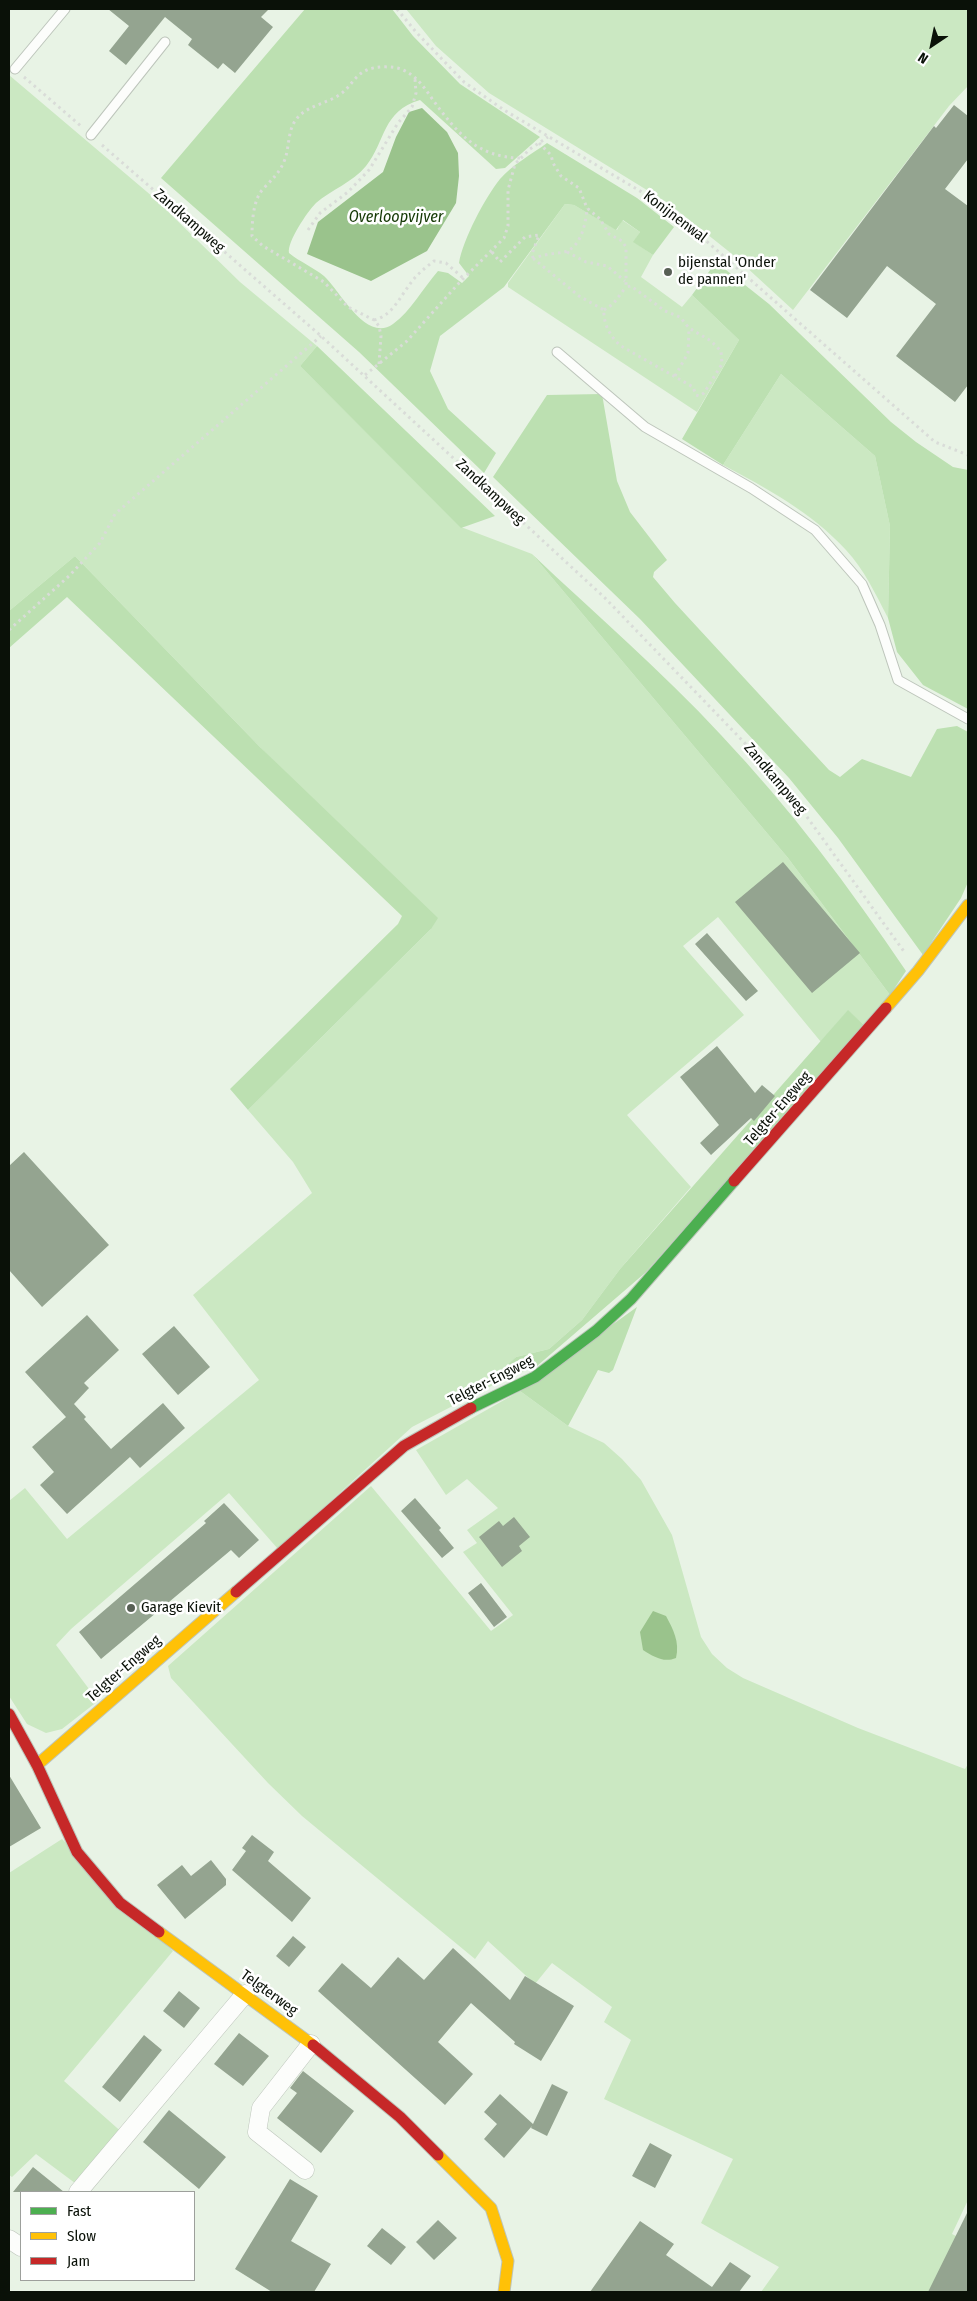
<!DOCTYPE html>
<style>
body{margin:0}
#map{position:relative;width:977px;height:2301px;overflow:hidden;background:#e8f3e5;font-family:"Fira Sans Condensed",sans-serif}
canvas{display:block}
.frame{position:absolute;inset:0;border:10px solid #0a1108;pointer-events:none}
.legend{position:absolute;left:20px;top:2191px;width:175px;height:90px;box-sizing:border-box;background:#fff;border:1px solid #9da09c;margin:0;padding:6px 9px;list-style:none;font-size:15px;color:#0a1108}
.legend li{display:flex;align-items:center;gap:10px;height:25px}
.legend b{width:25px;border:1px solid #9da09c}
.north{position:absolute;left:907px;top:20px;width:50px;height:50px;-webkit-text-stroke:4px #fff;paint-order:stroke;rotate:214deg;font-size:14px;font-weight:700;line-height:20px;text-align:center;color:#0a1108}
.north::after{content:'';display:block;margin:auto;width:18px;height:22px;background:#0a1108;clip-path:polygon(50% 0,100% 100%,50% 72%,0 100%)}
</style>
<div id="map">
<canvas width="977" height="2301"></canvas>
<div class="frame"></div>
<ul class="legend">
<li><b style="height:6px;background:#4caf50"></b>Fast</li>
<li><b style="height:6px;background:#ffc107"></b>Slow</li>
<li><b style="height:6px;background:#c62828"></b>Jam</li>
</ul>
<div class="north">N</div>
</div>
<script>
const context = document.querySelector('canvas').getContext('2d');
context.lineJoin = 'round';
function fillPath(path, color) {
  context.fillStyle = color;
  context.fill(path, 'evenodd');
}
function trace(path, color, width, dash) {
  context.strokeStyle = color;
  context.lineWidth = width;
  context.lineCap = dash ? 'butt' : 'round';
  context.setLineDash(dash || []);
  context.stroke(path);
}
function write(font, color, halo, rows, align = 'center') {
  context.font = font + ' "Fira Sans Condensed",sans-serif';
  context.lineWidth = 5;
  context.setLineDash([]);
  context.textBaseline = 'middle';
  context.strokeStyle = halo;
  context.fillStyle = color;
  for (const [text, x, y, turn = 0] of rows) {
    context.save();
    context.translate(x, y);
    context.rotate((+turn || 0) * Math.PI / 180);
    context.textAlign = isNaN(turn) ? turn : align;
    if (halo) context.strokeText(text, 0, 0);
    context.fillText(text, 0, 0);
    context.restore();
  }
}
fillPath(new Path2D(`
 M406,9H968V86L949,106L793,310L732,254L668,203L489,93L436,46Z
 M9,75L153,197L240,282L317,346L300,366L461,527L532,554L788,858L890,995L864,1025L848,1011L821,1042L718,917L683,946L744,1015L627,1115L691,1187L620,1269L582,1320L549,1349L516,1357L494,1379L501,1381L412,1427L278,1549L229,1493L71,1629L56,1645L98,1701L62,1729L46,1733L27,1724L9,1696V1501L25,1488L67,1539L259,1380L193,1295L312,1193L293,1162L248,1110L431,929L260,747L75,556L9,611Z
 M565,204L574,205L617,230L622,220L640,232L634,242L653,255L641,277L682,307L692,295L739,340L697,412L508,287V283Z
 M781,374L875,456L890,526L888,618C876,595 864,569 846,550C811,512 768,489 723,465Z
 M520,1391L568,1426L604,1443L622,1459L641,1480L672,1535L701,1637L712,1654L727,1668L743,1678L858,1728L965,1769L968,1764V2200L952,2234L968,2242V2292H761L779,2267L701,2223L733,2159L604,2099L631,2040L604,2022L612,2007L552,1963L535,1984L488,1941L475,1959L302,1816L268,1783L171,1678L168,1666L371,1486L491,1631L513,1615L463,1552L477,1543L467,1530L498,1508L467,1479L446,1495L416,1450Z
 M62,1839L173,1951L64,2081L125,2135L79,2186L36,2154L12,2177L9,2175V1873Z`), '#cbe8c2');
fillPath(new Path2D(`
 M305,9H392L413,36L460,84L540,137L505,168L496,169L420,100C382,111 386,141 366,166C353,182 331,190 316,203C307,212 287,242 289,253C300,262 313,267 324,276C339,289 366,344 393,324C411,311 423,288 438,271L448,273L462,283L469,276L459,263C463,239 485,198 500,179C512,165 532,154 547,143L637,198L674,227L653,255L633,242L640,232L623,220L616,230L574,205L565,204L504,287L440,336L430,371L448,409L496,453L484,473L359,352L161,178Z
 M716,262L769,304L891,422L916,442L953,467L968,470V709L923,685L897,652L888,618L890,526L875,456L781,374L723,465L682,439L739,340L692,295Z
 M317,346L495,516L461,528L300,366Z
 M602,394L617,481L630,512L667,560L654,572L653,577L675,603L829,770L840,777L862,759L911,777L937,729L957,726L968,732V882L961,898L923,955L838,838L789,778L640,619L493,477L547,395Z
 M532,554C595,614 662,671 721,735C790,808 850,888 906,971L890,995L788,858Z
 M75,556L260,747L438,918L431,929L248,1110L230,1089L398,924L402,916L67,597L9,648V611Z
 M848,1010L864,1025L645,1273L537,1366L501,1381L493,1378L516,1357L549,1349L582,1320L620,1269Z
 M637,1307L613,1370L609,1373L598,1370L568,1426L520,1391Z`), '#bce0b1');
fillPath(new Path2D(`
 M422,108L447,132L458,153L459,176L456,203L427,251L371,281L307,254L318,222L383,172L396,137L409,112Z
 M653,1611L666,1616C673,1629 680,1642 676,1658C664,1663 654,1657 643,1650L640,1632Z`), '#9ac38c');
fillPath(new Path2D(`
 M108,9H269L261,17L273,27L235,73L223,63L218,69L188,45L192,39L165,17L126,65L109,51L129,26Z
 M954,105L968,116V159L945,189L968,206V385L955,402L896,356L936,304L887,266L847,318L810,290L934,126L936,128Z
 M783,862L860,953L812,993L735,902Z
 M707,933L758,991L746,1001L695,944Z
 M717,1046L755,1093L762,1085L775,1096L754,1121L751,1118L711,1155L700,1143L719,1125L680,1077Z
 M24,1152L109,1245L42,1307L9,1270V1166Z
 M87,1315L119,1350L84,1383L89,1388L74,1404L86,1417L84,1419L111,1449L163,1403L185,1428L140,1468L130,1457L67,1514L40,1485L54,1472L32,1447L66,1417L25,1372Z
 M174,1326L210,1367L178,1395L142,1354Z
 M415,1498L441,1528L439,1530L454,1548L442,1558L401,1511Z
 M224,1503L259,1540L239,1558L231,1550L101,1659L79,1632L206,1523L204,1521Z
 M514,1517L530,1537L519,1546L522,1551L502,1567L479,1537L499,1521L503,1526Z
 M481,1583L507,1617L494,1627L468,1593Z
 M9,1775L41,1828L9,1847Z
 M252,1835L274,1852L268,1861L311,1898L292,1922L232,1870L246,1851L242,1848Z
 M211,1860L226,1879V1885L185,1919L157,1885L182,1865L191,1876Z
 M293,1936L306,1947L289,1967L276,1956Z
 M453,1948L510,2000L525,1976L574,2006L541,2061L514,2044L515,2042L471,2003L438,2042L473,2074L445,2105L318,1991L342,1963L371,1988L398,1957L424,1980Z
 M179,1991L200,2008L184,2028L163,2011Z
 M239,2033L269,2056L243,2086L214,2064Z
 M144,2035L162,2050L120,2102L102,2087Z
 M303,2071L354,2111L321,2153L277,2118L297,2093L290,2088Z
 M552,2084L568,2092L547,2136L531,2128L532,2126L504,2158L484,2139L497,2124L484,2112L500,2094L533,2124Z
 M169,2110L226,2157L199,2189L143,2142Z
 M650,2143L672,2155L655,2188L632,2176Z
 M33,2167L64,2192H13Z
 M290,2179L318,2196L291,2241L331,2264L314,2292H272L235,2269Z
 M968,2211V2292H928Z
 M438,2220L457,2238L434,2260L416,2242Z
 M640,2221L674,2244L666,2255L712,2287L730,2262L751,2276L739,2292H590Z
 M382,2228L406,2247L391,2265L367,2246Z`), '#94a490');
const lane = new Path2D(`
 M15,69L65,9
 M91,135L165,42
 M557,352L645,427L751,488L815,530L862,584L880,625L898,680L968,719`);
const street = new Path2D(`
 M305,2170L257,2132L261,2108L311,2044
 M78,2192L245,1994
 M9,2239L21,2247`);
const fast = new Path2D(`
 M471,1408L535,1377L596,1331L631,1299L734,1181`);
const slow = new Path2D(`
 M886,1008L918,971L968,905
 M37,1765L236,1592
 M159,1932L313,2045
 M438,2155L491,2208L508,2261L504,2292`);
const jam = new Path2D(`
 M734,1181L886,1008
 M236,1592L404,1446L471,1408
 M9,1714L37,1765L77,1852L120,1903L159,1932
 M313,2045L400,2117L438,2155`);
trace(lane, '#bdc5bb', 11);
trace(street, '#bdc5bb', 19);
trace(fast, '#bdc5bb', 13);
trace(slow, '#bdc5bb', 13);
trace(jam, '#bdc5bb', 13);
trace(new Path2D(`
 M397,9L416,32L464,82L504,110L645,194L687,224L935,442L968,455
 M24,77L82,127
 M539,143L551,155L553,163L561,176L579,188L587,208L600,219L609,234L622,241L626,247V287L631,286L665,311L680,317L689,328L711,341L721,351L722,364L704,393L699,396L696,395L693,387L621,346C610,337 603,323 604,310L579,296L534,259C541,254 554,254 564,252C581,248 586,223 587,208
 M102,145L321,336L605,598L764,763L802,810L905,953
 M308,230L320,213L348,192L369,170L398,123L412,107L416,93L415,79
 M492,252L500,262L525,237L539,235L532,254L533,258
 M567,252L586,262L607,266L625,281
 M604,310L613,304L626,287
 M374,320C392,316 400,297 410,284C416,275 425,268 434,261L446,263L463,278
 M379,364L381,336L379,326L374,320L348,307L324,282L263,246L252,236C252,222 253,200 263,189C272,179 280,173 285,159C290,145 287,128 299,116C310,105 329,103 342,93C351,86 356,74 367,70C375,66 393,66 401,69C416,75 424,87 433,100C457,133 477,157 520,158
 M365,375L407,341L459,283L504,238L508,226V190L515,164L530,149L548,137
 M675,376L688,353L689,328
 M9,630L69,576L100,543L115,514L321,336`), '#d9dcd8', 3, [2.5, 4]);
trace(lane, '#fcfdfb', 9);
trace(street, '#fcfdfb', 18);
trace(fast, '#4caf50', 11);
trace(slow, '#ffc107', 11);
trace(jam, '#c62828', 11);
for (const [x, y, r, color] of [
 [668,272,5,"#586055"],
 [131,1608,5,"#586055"]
]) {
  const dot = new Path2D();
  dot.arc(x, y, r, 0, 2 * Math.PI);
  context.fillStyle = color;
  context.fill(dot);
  trace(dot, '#fff', 2);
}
write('15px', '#0a1108', '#fff', [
 ["Konijnenwal",675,217,37],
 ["Zandkampweg",189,221,41],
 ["Zandkampweg",490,492,43],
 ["Zandkampweg",775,779,50],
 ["Telgter-Engweg",778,1109,-49],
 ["Telgter-Engweg",491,1381,-27],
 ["Telgter-Engweg",124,1669,-41],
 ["Telgterweg",269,1993,36]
]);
write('15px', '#0a1108', '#fff', [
 ["bijenstal 'Onder",678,263],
 ["de pannen'",678,280],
 ["Garage Kievit",141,1608]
], 'left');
write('italic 16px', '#153905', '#fff', [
 ["Overloopvijver",396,218]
]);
</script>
